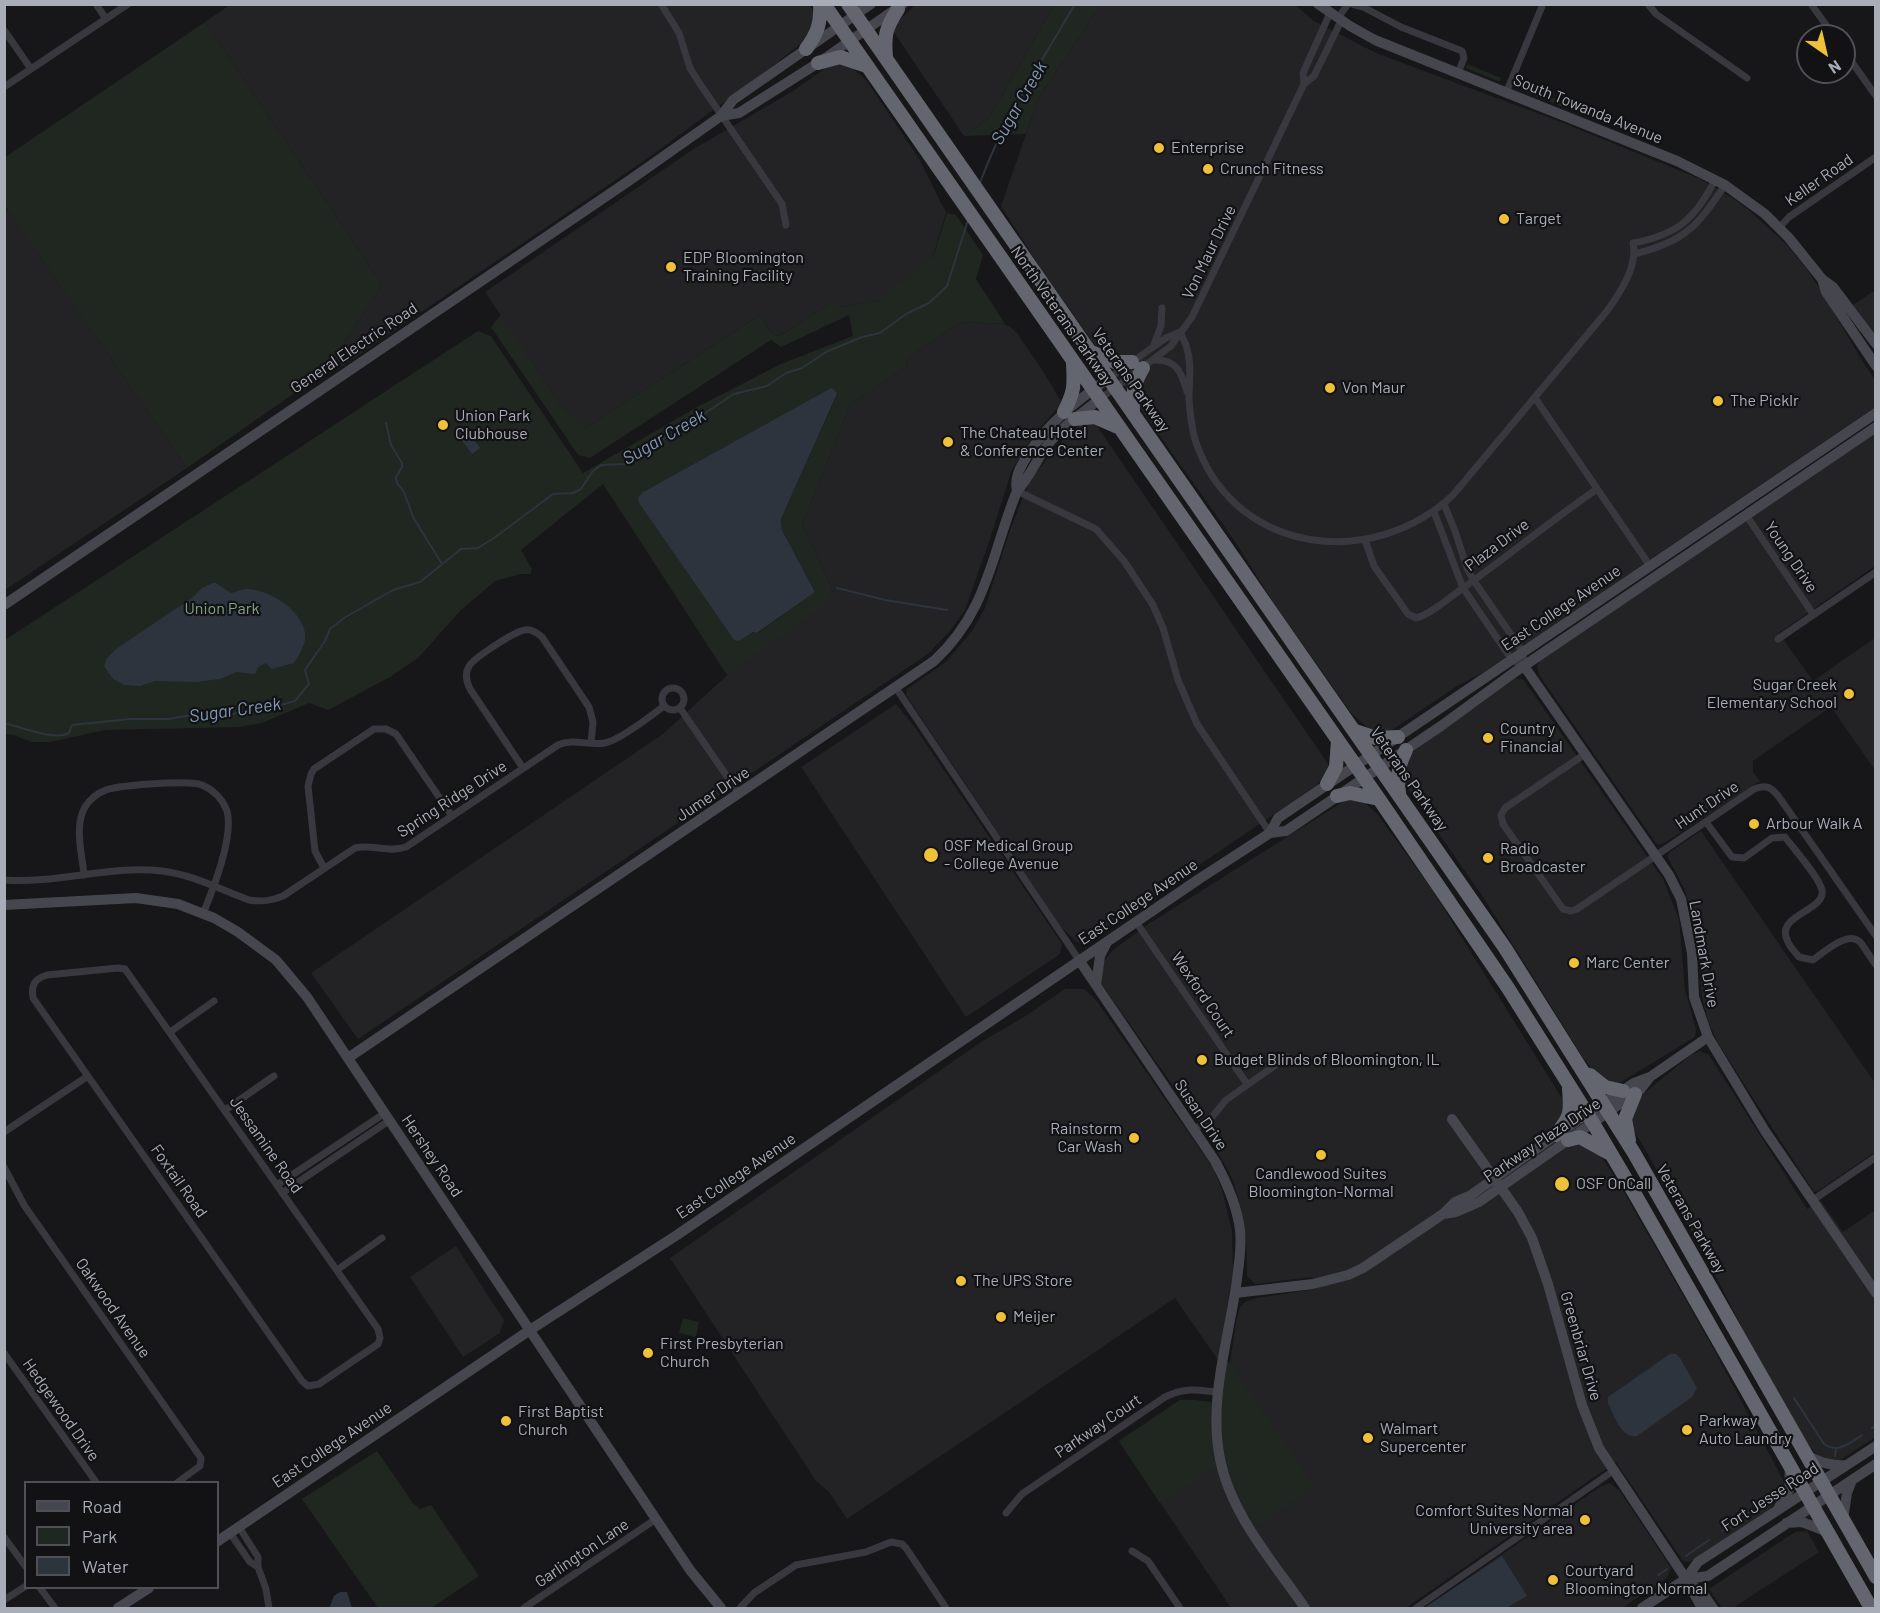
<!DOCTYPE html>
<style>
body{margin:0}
#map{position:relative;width:1880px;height:1613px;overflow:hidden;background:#171719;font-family:Barlow,sans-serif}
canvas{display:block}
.frame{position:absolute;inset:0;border:6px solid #a9adb8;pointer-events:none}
.legend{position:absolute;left:24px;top:1481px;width:195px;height:108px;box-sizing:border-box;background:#121214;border:2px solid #4e5056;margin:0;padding:8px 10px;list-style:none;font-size:18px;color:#a9adb8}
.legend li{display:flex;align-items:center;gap:12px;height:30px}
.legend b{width:30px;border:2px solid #4e5056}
.north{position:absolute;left:1796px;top:24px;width:60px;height:60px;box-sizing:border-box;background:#121214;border:2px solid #4e5056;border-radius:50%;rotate:146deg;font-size:16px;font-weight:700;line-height:24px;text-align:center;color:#a9adb8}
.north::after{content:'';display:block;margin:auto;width:21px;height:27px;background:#efc039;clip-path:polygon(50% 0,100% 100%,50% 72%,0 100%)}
</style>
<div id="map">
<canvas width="1880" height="1613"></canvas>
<div class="frame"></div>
<ul class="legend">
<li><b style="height:8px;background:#46474e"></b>Road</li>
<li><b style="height:16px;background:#1f2720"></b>Park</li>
<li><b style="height:16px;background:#2d343d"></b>Water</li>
</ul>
<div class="north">N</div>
</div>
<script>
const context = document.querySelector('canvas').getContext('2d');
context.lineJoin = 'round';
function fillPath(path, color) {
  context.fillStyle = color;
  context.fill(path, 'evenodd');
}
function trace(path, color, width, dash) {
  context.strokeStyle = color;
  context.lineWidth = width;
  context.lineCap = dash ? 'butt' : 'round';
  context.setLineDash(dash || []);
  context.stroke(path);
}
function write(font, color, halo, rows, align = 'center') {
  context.font = font + ' Barlow,sans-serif';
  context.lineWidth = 4.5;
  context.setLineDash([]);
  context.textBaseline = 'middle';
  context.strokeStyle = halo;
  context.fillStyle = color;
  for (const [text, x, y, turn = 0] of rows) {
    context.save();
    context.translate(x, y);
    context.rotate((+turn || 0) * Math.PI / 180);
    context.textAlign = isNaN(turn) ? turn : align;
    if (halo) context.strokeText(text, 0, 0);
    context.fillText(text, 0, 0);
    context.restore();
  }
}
fillPath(new Path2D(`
 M231,4H810L815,17L809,37L769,69L648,158L342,366L335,356L382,285L205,22Z
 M915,5H1054L989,118L964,136L891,28Z
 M1100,5H1295L1314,21L1376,53L1561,122L1700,179L1734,199L1751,212L1787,245L1806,268L1820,289L1860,357L1875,380V407L1484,672L1457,686L1389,732L1371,731L1352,714L1273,602L1236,543L1041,269L1001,206L1039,97Z
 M837,63L852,68L866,80L920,160L946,213L930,266L877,301L841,307L836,300L783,334L776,336L771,332L760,315L586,428L583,427L563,408L485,292L692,150L793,91L830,65Z
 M8,210L187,468L5,590L4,212Z
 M1875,290V338L1853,305Z
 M961,322L1005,324L1010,327L1017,333L1041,368L1062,403L1032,437L1011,472L991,536L965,610L949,632L928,654L358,1039L311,973L663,734L736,667L832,588L802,525L850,405L906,367L908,358Z
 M1095,423L1330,767L1317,785L1301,796L1102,931L1086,941L1078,943L1061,927L906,695L907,689L946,662L972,631L985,608L1011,527L1031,478L1067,435L1080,425Z
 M1875,433V566L1779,633L1813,681L1875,638V770L1831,707L1753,761V772L1760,781L1666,842L1659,845L1655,842L1539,675L1537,666L1540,660Z
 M1513,678L1523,679L1663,879L1679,919L1685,990L1696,1029L1695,1037L1618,1084H1612L1594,1072L1582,1056L1485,900L1405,785L1403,767L1412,753Z
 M896,704L916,729L1062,944L1060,954L966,1017L801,767Z
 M1354,799L1363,801L1378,815L1431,888L1560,1095L1617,1180L1712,1346L1783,1480L1784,1488L1778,1500L1767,1511L1689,1562L1683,1561L1616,1462L1406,1608H1231L1119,1441L1180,1400H1194L1212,1402L1218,1360L1175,1298L847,1519L829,1492L816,1481L670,1258L981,1042L1024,1017L1065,989H1084L1096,1000L1213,1168L1222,1190L1232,1231L1233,1271L1218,1360L1230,1363L1236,1322L1240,1307L1245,1302L1256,1298L1316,1289L1312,1277L1255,1284L1247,1276L1246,1237L1241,1210L1234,1183L1228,1170L1206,1133L1101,983V965L1113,950L1150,923L1346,800Z
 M1701,831L1875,1083V1152L1818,1191L1814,1192L1769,1123L1718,1043L1708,1021L1702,997L1695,923L1684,888L1667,856L1670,852Z
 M1700,1051L1709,1055L1807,1209L1820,1200L1843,1232L1875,1210V1437L1839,1461L1820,1458L1807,1443L1741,1326L1706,1257L1630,1123L1635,1103L1643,1094L1691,1055Z
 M456,1246L504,1320L500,1333L463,1357L410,1277Z
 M1610,1483L1619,1490L1671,1568L1667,1578L1622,1608H1424L1600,1487Z
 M1807,1531L1819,1552L1733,1608H1722L1709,1589L1795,1532Z`), '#232326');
fillPath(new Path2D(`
 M1054,5H1100L1039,97L1026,134L964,136L989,118Z
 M205,22L382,285L335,356L339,362L187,468L5,206L4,158Z
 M1467,64L1501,78L1500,81H1498L1466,68Z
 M1522,86L1565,103L1563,107L1521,90Z
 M947,213L956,215L983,255L976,279L1005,324L961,322L908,358L906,367L850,405L802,525L832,588L826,604L727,675L603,484L521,550L532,569L531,574H521L495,581L461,610L418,658L390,677L328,710L309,703L262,723L240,727L105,730L50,742H31L14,735L5,734V640L478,331L491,336L583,473L697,407L781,364L853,336L849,315L781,347L771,340L590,458L578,455L491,327L501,315L563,408L586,428L760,315L770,331L777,336L783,334L836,300L841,307L877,301L933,257ZM831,388L835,390L837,395L781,519L782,530L815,592L758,633L753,632L734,640L639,503L643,492Z
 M683,1318L699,1322L696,1337L679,1333Z
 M1218,1360L1230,1363L1314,1487L1256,1527L1238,1495L1226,1459L1160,1503L1119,1441L1180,1400H1194L1212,1403Z
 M377,1451L413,1503L420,1509L431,1505L479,1576L431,1608H378L302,1499Z`), '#1f2720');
fillPath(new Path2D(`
 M831,388L835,390L837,394L781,519L782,530L815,592L757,633L753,632L739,641L734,640L639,503L638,498L643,492Z
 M466,428L480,448L472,454L457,433Z
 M213,583H216L231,593C237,592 243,588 249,589C270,591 301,609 305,633C307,643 299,655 294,663L272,669L266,663L258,667L255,674L236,672L220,679L196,682L155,681L140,686L124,685L113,679L104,666L107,658L116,649L192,598L202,588Z
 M1670,1354H1676L1680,1358L1697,1388L1692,1397L1637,1436C1621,1439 1614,1415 1608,1403V1397Z
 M1502,1556L1527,1596L1506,1608H1424Z
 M340,1592H347L352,1608H329L334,1596Z`), '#2d343d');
trace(new Path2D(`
 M980,183C1003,119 1041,63 1075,4
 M386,423L391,445L402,463V467L396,477L397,483L404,492L413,517L442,564
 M837,588L885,600L947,610
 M4,723C22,727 54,741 69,733L72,725L130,719H168L192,715L220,716L278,706L295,701L309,684L305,670L325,641L330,629L344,618L393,590L420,582L461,549L478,548L494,538L553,494L573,493L581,489L592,472L601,465L624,464L636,458L643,447L652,442L670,436L734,394L767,386L786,373L802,368L826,352L862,337L880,333L906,314L929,303L947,286L968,220
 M1794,1398L1824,1444C1838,1454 1850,1443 1862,1435
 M1872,1428L1876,1426
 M1835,1456L1836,1449
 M1722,1531L1774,1496
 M1686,1556L1709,1540
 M1658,1575L1667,1569`), '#2d343d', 2);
trace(new Path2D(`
 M96,4L106,19
 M661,4L679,33L690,68L698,81L782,204L786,225
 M1352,4L1363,7L1401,27L1462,51L1464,58L1458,73
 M1648,4L1656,14L1747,78
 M1811,4L1834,36
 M1338,18L1348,4
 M4,30L31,69
 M1844,51L1876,96
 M1304,84L1303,73L1330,13
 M4,87L128,4
 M1506,93L1543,4
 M1779,228L1789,217L1876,157
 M1634,254C1684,242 1697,227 1725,185
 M1180,332C1182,337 1186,343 1187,349C1192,365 1189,382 1189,399C1190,415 1192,433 1198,448C1240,556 1374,569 1453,495L1607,311C1620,293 1638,266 1633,243C1677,235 1695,219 1715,180
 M1153,347L1161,326L1162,308
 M1155,360C1177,359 1182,374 1187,392
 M1109,378L1166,338L1180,332
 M1535,398L1650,566
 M1100,399L1171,346L1192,317L1304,84L1314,76L1341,21
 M1017,491L1096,529L1124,561L1153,605L1163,628L1178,680L1197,724L1270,833
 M1434,512L1463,588L1512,660L1524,666L1523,652L1474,581L1467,568L1455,531L1444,504
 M1746,515L1813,614
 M1365,540L1374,566L1408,614L1416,618C1431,614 1446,600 1459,591C1506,558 1549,522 1597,489
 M1778,639L1876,572
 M896,688L1079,960
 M662 699a11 11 0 1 1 22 0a11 11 0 1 1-22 0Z
 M680,708L739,794
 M1585,754L1505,808L1501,815L1503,824L1563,909L1571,911L1577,909L1754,789C1766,784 1771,787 1779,797L1876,936
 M523,768L470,689C466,681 465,673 469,666C474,658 515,631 525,630C532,629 537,633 542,637L589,707L593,722L591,743
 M1706,822L1732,857L1744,858L1772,838L1785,837C1794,849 1819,877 1822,890C1826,912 1773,914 1788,942C1790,947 1795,952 1799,957L1813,960C1823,953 1847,931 1859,941C1865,947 1870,958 1876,965
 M324,868L315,851L308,786L311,774L314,769L374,729H386L396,734L452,816
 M84,875C82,854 74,826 85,807C90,799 98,793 106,790C120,785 189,780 202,785C214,790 223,800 227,811C234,837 213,889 203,914
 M4,880C57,884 109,865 162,871C194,875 219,889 249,900C262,902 271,901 283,896L355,848C373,844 388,853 406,847L558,745C574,738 589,746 605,743C620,740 651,716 664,706
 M1136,922L1247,1084
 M118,968L125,969L378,1329L380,1338L378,1344L319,1384L308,1386L302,1381L33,998C31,985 34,979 47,975Z
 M170,1032L214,1001
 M225,1110L274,1076
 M1194,1130L1213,1116L1226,1100L1287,1057
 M4,1132L88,1076
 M4,1167L24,1205L201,1458L200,1466L178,1482
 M277,1185L385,1113
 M282,1193L390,1120
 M1813,1200L1876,1157
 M337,1270L382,1238
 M4,1353L96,1482
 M1006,1513L1022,1494L1165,1397C1185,1387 1196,1390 1217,1392
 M239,1527L258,1557V1567L266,1589L269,1608
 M230,1533L250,1562L258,1567
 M4,1537L26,1567
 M1132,1551L1148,1561L1180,1608
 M40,1588L55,1608
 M4,1600L26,1586
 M524,1608L656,1519
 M740,1608L754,1593L796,1565L866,1552L891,1542L902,1544L906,1548L946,1608
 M1416,1608L1613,1471`), '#38383e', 7);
trace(new Path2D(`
 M1318,4L1350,26L1375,40L1677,161L1725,185L1765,214L1789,238L1822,279L1833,287L1876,344
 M721,116L739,113L818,63L903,4
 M1822,279L1826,292L1876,366
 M1017,491C1014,477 1020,468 1027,456C1048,422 1077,401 1109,378
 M4,605L630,180L721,116L733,100L871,4
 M1524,666L1669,875L1681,899L1692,953L1694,997L1708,1037L1765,1131L1876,1293
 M1270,833L1278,818L1876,413
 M4,905L136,898L178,904L214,918L238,932L276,960L307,997L690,1570L721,1608
 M1079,960L1215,1161C1227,1183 1237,1205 1240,1230C1242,1246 1239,1263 1237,1279C1229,1339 1208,1399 1220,1459C1231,1515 1274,1563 1305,1608
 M1096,985L1100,956L1107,942
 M348,1058L934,661C988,611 991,555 1017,491C1030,477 1037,458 1049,443C1063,426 1082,413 1100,399
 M1452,1119L1518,1212L1532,1238L1548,1284L1582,1405L1599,1448L1686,1579L1702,1608
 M1443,1214L1456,1212L1479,1202L1640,1090L1650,1077
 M1235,1293L1313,1284L1348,1275L1363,1268L1443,1214L1455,1202L1471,1195L1556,1135L1634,1083L1650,1077L1708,1037
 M1807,1455C1821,1463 1831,1466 1847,1465
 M1779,1507L1789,1490L1790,1465
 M1843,1520L1847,1493L1852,1480
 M1786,1523L1802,1522L1828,1532
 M218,1541L530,1330L677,1235L1199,879L1270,833L1286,831L1441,726L1512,674L1876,427
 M1686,1579L1708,1576L1876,1464
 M1690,1583L1704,1595L1713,1608
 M118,1608L149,1588
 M1642,1608L1686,1579L1698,1562L1876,1446`), '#46474e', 10);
trace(new Path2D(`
 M824,4L1379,799L1508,988L1593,1123L1636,1196L1871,1608
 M848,4L1505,948L1634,1153L1876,1577
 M806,49C817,34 821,24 820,4
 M886,57C884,34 886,28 898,9
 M818,63L840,57L867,66
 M1091,352L1115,362H1132
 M1133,411C1132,394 1134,383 1143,368
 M1064,412C1075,390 1074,386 1073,363
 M1075,419L1095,417L1118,427
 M1355,731L1376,738L1398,737
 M1327,784L1336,767L1338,741
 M1399,793C1397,776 1398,766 1406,750
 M1337,796L1350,793L1379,799
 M1590,1075L1605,1087L1623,1091
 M1556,1135C1571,1115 1571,1114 1569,1089
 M1568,1140L1580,1137L1609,1153
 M1629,1140L1625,1119L1635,1094`), '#64666f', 14);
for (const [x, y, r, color] of [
 [1159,148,6,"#efc039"],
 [1208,169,6,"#efc039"],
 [1504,219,6,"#efc039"],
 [671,267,6,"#efc039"],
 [1330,388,6,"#efc039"],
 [1718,401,6,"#efc039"],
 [443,425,6,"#efc039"],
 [948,442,6,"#efc039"],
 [1849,694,6,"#efc039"],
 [1488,738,6,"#efc039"],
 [1754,824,6,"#efc039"],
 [931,855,8,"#efc039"],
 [1488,858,6,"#efc039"],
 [1574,963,6,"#efc039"],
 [1202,1060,6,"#efc039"],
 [1134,1138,6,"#efc039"],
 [1321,1155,6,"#efc039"],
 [1562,1184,8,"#efc039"],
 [961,1281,6,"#efc039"],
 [1001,1317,6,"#efc039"],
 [648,1353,6,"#efc039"],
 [506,1421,6,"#efc039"],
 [1687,1430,6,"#efc039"],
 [1368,1438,6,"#efc039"],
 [1585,1520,6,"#efc039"],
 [1553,1580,6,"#efc039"]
]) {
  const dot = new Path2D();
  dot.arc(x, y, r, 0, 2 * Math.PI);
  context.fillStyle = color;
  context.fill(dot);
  trace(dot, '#121214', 2);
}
write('16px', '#a9adb8', '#121214', [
 ["South Towanda Avenue",1588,109,22],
 ["Keller Road",1819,180,-35],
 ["Von Maur Drive",1209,252,-64],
 ["North Veterans Parkway",1062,316,55],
 ["General Electric Road",354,348,-34],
 ["Veterans Parkway",1131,380,55],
 ["Plaza Drive",1497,545,-37],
 ["Young Drive",1791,557,56],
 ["East College Avenue",1561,608,-34],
 ["Veterans Parkway",1409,779,55],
 ["Jumer Drive",713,794,-34],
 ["Spring Ridge Drive",452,799,-33],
 ["Hunt Drive",1707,805,-34],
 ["East College Avenue",1138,902,-34],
 ["Landmark Drive",1704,954,80],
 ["Wexford Court",1203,995,56],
 ["Susan Drive",1201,1115,56],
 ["Parkway Plaza Drive",1542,1140,-34],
 ["Jessamine Road",266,1145,55],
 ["Hershey Road",432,1156,56],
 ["East College Avenue",736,1176,-34],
 ["Foxtail Road",179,1181,55],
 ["Veterans Parkway",1691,1219,60],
 ["Oakwood Avenue",113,1308,55],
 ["Greenbriar Drive",1581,1346,74],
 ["Hedgewood Drive",61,1410,55],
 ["Parkway Court",1098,1426,-34],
 ["East College Avenue",332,1445,-34],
 ["Fort Jesse Road",1770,1497,-33],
 ["Garlington Lane",582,1553,-34]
]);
write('16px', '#a9adb8', '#121214', [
 ["Enterprise",1171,148],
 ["Crunch Fitness",1220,169],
 ["Target",1516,219],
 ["EDP Bloomington",683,258],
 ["Training Facility",683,276],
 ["Von Maur",1342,388],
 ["The Picklr",1730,401],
 ["Union Park",455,416],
 ["Clubhouse",455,434],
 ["The Chateau Hotel",960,433],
 ["& Conference Center",960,451],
 ["Sugar Creek",1837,685,"right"],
 ["Elementary School",1837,703,"right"],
 ["Country",1500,729],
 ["Financial",1500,747],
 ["Arbour Walk A",1766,824],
 ["OSF Medical Group",944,846],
 ["- College Avenue",944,864],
 ["Radio",1500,849],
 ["Broadcaster",1500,867],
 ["Marc Center",1586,963],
 ["Budget Blinds of Bloomington, IL",1214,1060],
 ["Rainstorm",1122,1129,"right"],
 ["Car Wash",1122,1147,"right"],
 ["Candlewood Suites",1321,1174,"center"],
 ["Bloomington-Normal",1321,1192,"center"],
 ["OSF OnCall",1576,1184],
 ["The UPS Store",973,1281],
 ["Meijer",1013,1317],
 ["First Presbyterian",660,1344],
 ["Church",660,1362],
 ["First Baptist",518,1412],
 ["Church",518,1430],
 ["Parkway",1699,1421],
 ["Auto Laundry",1699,1439],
 ["Walmart",1380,1429],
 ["Supercenter",1380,1447],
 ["Comfort Suites Normal",1573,1511,"right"],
 ["University area",1573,1529,"right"],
 ["Courtyard",1565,1571],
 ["Bloomington Normal",1565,1589]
], 'left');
write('16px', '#81a385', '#121214', [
 ["Union Park",222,609]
]);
write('italic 18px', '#8197b3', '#121214', [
 ["Sugar Creek",1019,103,-60],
 ["Sugar Creek",664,437,-30],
 ["Sugar Creek",235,710,-8]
]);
</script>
